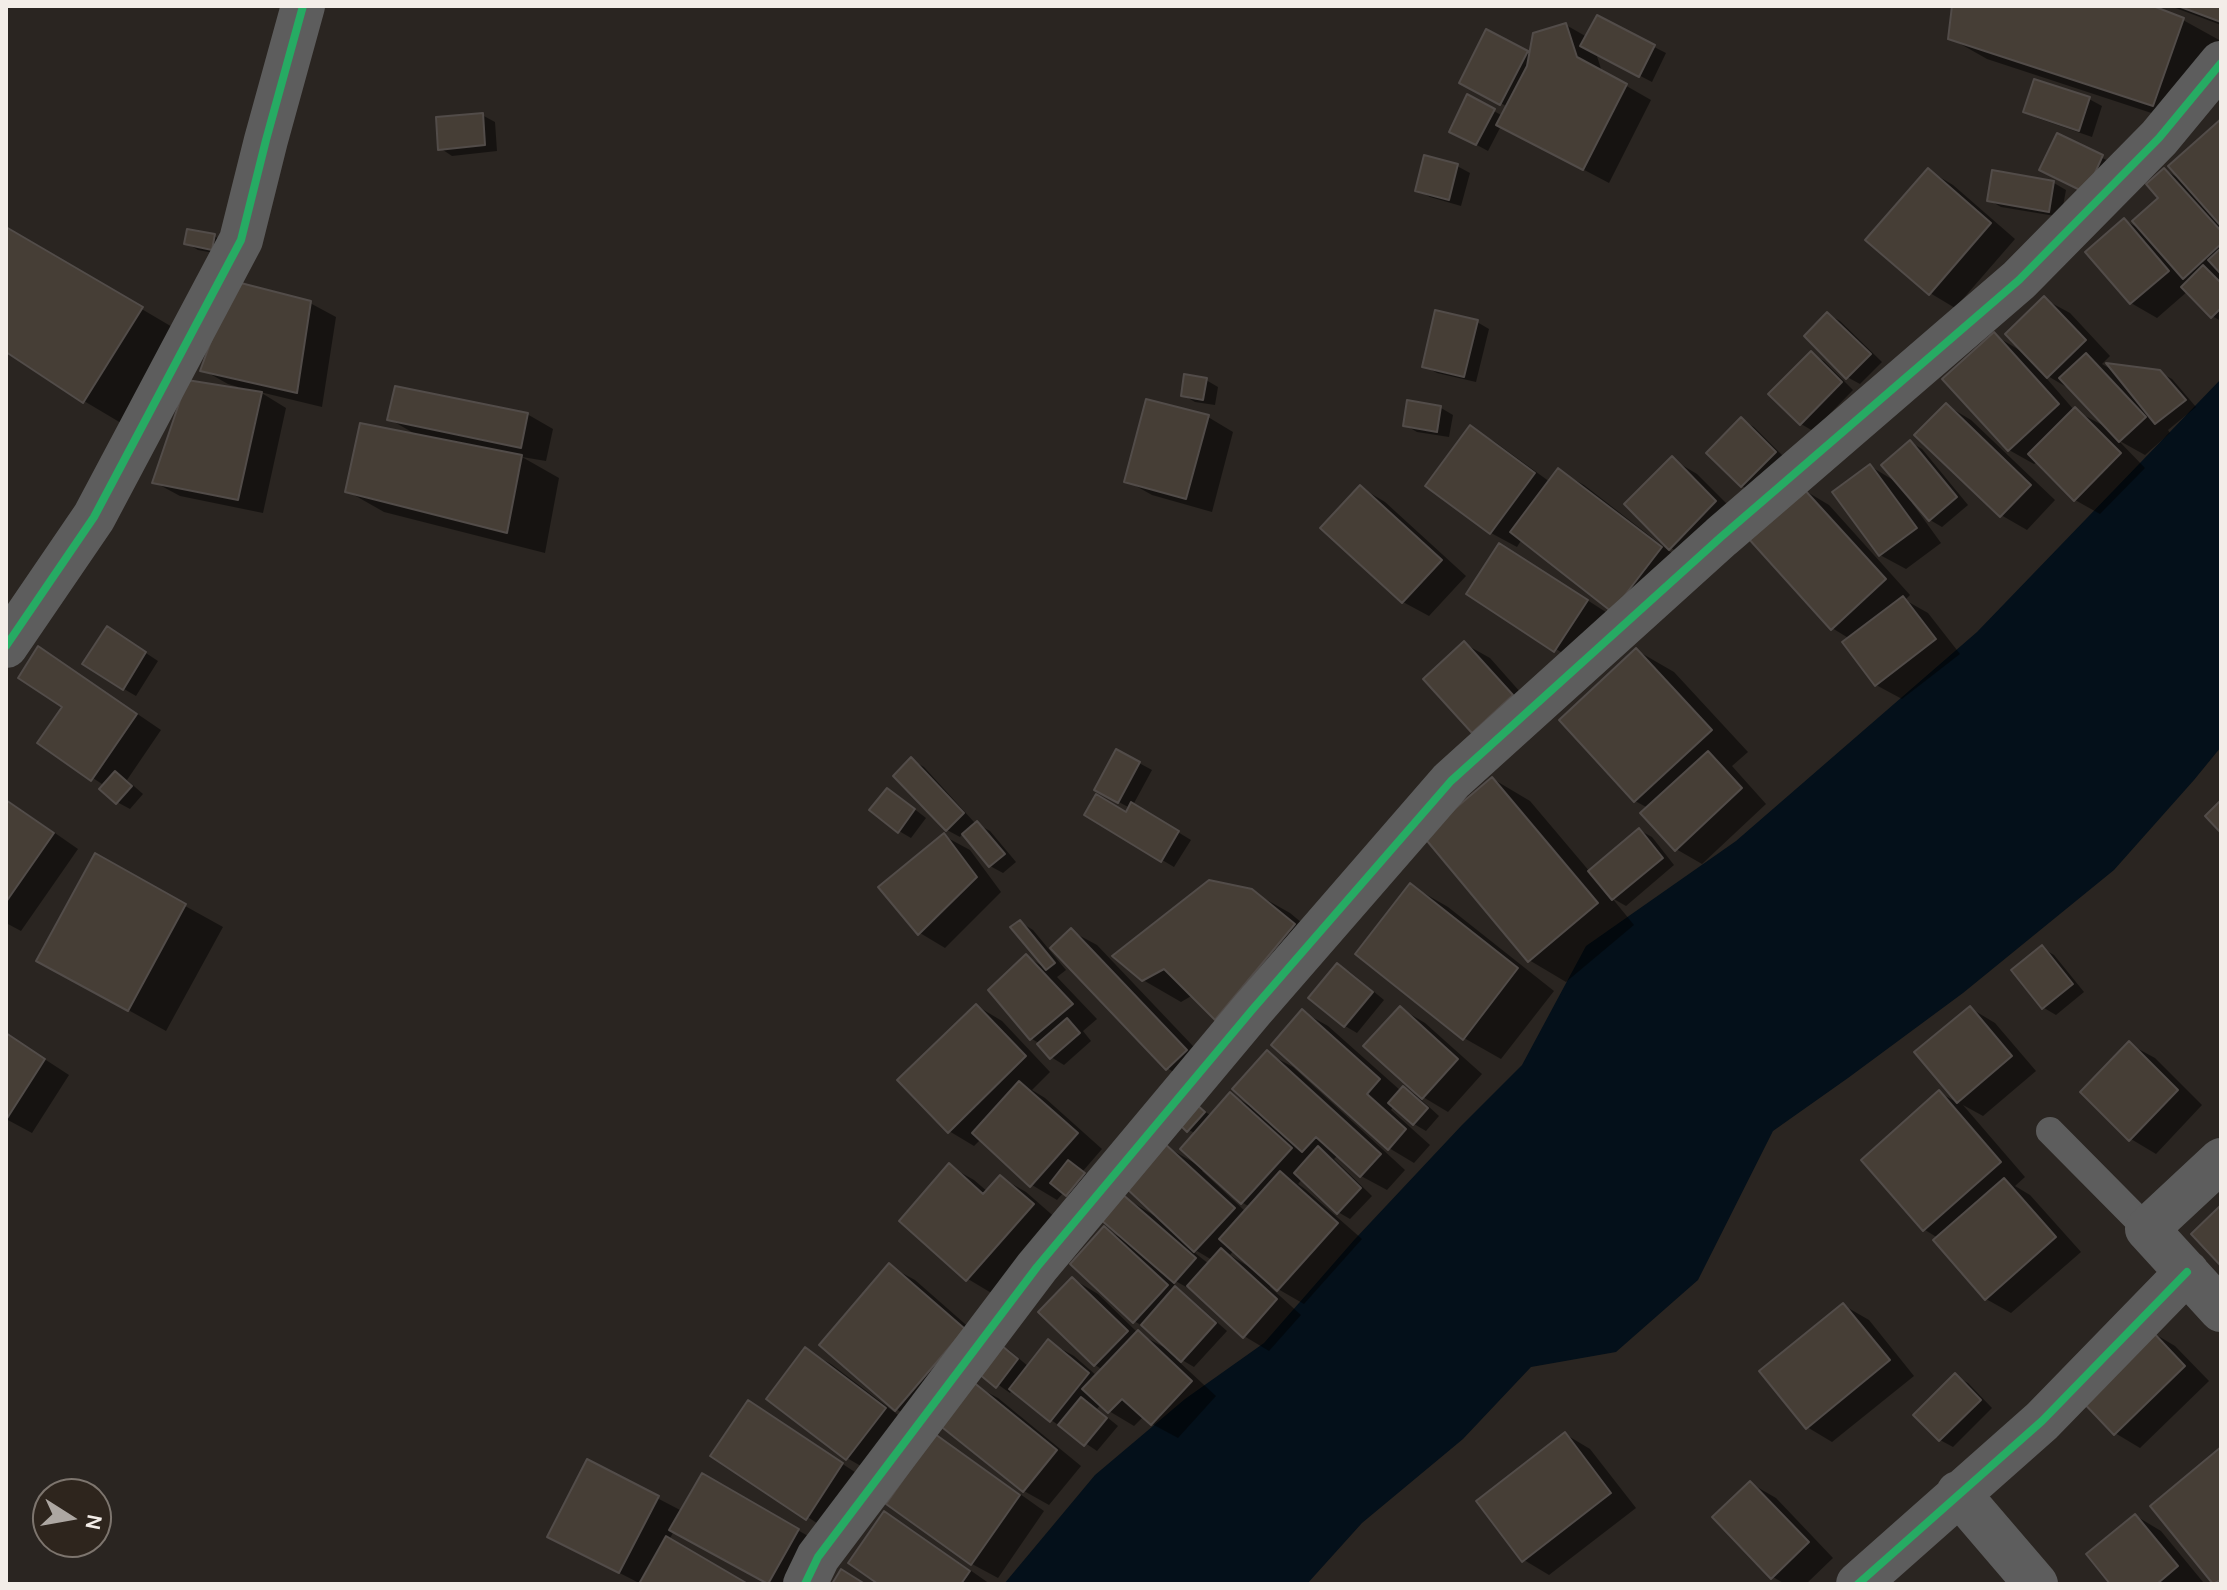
<!DOCTYPE html>
<style>
body{margin:0}
#map{position:relative;width:2227px;height:1590px;overflow:hidden;background:#2a2521;font-family:Karla,sans-serif}
canvas{display:block}
.frame{position:absolute;inset:0;border:8px solid #f3ede8;pointer-events:none}
.north{position:absolute;left:32px;top:1478px;width:80px;height:80px;box-sizing:border-box;background:#2e251d;border:2px solid #7d756e;border-radius:50%;rotate:101deg;font-size:22px;font-weight:700;line-height:32px;text-align:center;color:#f3ede8}
.north::after{content:'';display:block;margin:auto;width:28px;height:36px;background:#ada7a2;clip-path:polygon(50% 0,100% 100%,50% 72%,0 100%)}
</style>
<div id="map">
<canvas width="2227" height="1590"></canvas>
<div class="frame"></div>
<div class="north">N</div>
</div>
<script>
const context = document.querySelector('canvas').getContext('2d');
context.lineJoin = 'round';
function fillPath(path, color) {
  context.fillStyle = color;
  context.fill(path, 'evenodd');
}
function trace(path, color, width, dash) {
  context.strokeStyle = color;
  context.lineWidth = width;
  context.lineCap = dash ? 'butt' : 'round';
  context.setLineDash(dash || []);
  context.stroke(path);
}
fillPath(new Path2D(`
 M2221,379V747L2194,780L2114,870L1963,993L1848,1078L1773,1131L1698,1280L1616,1352L1531,1367L1463,1439L1362,1523L1307,1584H1004L1095,1475L1185,1399L1264,1343L1355,1239L1462,1125L1522,1065L1586,946L1736,841L1977,632Z`), '#04101a');
fillPath(new Path2D(`
 M1954,6H2148L2183,20L2221,41L2191,126L1987,59L1950,38Z
 M2171,6H2221V25L2173,7Z
 M1597,18L1666,53L1652,82L1596,53L1602,72L1651,100L1609,183L1501,126L1488,151L1464,138L1468,97L1503,116L1508,107L1461,82L1487,32L1531,55L1566,25L1587,37Z
 M2035,81L2089,99L2102,106L2092,137L2037,118L2025,111Z
 M482,115L495,122L497,151L452,156L440,148Z
 M2221,122V321L2212,316L2188,291L2157,318L2131,303L2088,252L2124,220L2142,230L2161,198L2165,170L2183,181Z
 M2058,135L2114,164L2098,198Z
 M1457,166L1470,173L1461,206L1430,197L1417,190Z
 M1928,170L1953,185L2015,239L1955,308L1930,293Z
 M2054,183L2066,190L2061,217L2001,207L1989,200Z
 M6,229L179,331L121,423L84,401L6,350Z
 M214,236L226,243L224,255L198,250L186,243Z
 M2044,299L2070,313L2110,356L2102,364L2116,372H2159L2172,379L2196,407L2168,430L2170,433L2145,455L2118,440L2145,468L2100,514L2075,500L2038,462L2034,464L2009,450L1994,335L2021,351ZM2041,372L2075,392L2106,427L2074,410Z
 M310,303L336,317L322,407L260,392L286,408L263,513L180,496L154,482L238,390V387L228,384L203,370Z
 M1828,314L1840,321L1882,362L1860,384L1847,377Z
 M1477,322L1489,329L1476,382L1437,373L1424,366Z
 M1811,354L1824,361L1853,390L1813,431L1801,424Z
 M1206,380L1218,387L1215,405L1195,402L1183,395Z
 M1946,405L1971,420L2055,500L2027,530L2001,515Z
 M1441,408L1453,415L1449,437L1417,432L1405,425Z
 M527,414L553,429L546,461L522,457L559,478L545,553L384,512L347,491L417,435L389,419Z
 M1208,417L1233,432L1212,512L1152,495L1127,481Z
 M1742,420L1754,427L1787,460L1754,493L1742,486Z
 M1470,427L1495,442L1550,482L1559,471L1584,485L1668,550L1670,548L1672,459L1697,474L1740,517L1696,563L1671,548L1669,551L1686,563L1639,624L1522,539L1517,547L1491,533L1428,485Z
 M1910,442L1922,449L1968,505L1942,527L1930,520L1914,501L1912,503L1941,543L1906,569L1880,555L1870,466L1898,483Z
 M1360,487L1385,502L1466,576L1429,616L1403,602L1323,528Z
 M1804,490L1829,505L1910,595L1905,600L1928,613L1960,654L1902,699L1876,685L1850,639L1832,628Z
 M1525,560L1612,616L1581,665L1469,593Z
 M120,636L158,661L136,696L124,689Z
 M1465,644L1490,658L1537,711L1473,732Z
 M39,649L64,664L161,730L127,780L143,794L130,809L117,802L105,786L40,743L65,706Z
 M1636,650L1674,672L1748,752L1732,766L1766,804L1702,864L1676,849L1648,808L1635,801Z
 M1117,751L1152,770L1133,805L1191,840L1174,867L1086,815L1126,814L1130,808L1096,790Z
 M912,760L924,767L974,822L990,831L1016,862L1003,873L990,866L963,833L960,837L947,830L896,776Z
 M1493,779L1530,801L1590,872L1639,830L1652,837L1674,865L1626,906L1612,898L1634,925L1566,982L1529,960Z
 M899,797L926,818L911,838L899,831Z
 M6,799L78,849L21,931L6,923Z
 M944,836L970,850L1001,892L945,948L920,933Z
 M95,856L223,927L166,1031L76,981Z
 M1410,885L1448,907L1554,991L1501,1059L1464,1038Z
 M1251,891L1290,913L1331,947L1254,1040L1193,995L1181,1002L1143,980Z
 M1020,922L1033,930L1066,970L1057,977L1097,1019L1083,1031L1091,1041L1064,1065L1051,1057L1039,1043L1032,1039L991,990L1026,956L1045,968Z
 M1071,931L1097,945L1211,1065L1192,1083L1167,1068Z
 M2042,948L2054,955L2084,992L2056,1015L2044,1008Z
 M1338,965L1350,972L1384,1000L1357,1033L1345,1026Z
 M977,1006L1002,1021L1050,1072L1032,1090L1045,1098L1102,1149L1083,1171L1096,1181L1080,1202L1064,1192L1057,1200L1032,1185L981,1139L974,1146L949,1131Z
 M1400,1008L1425,1023L1482,1074L1448,1112L1423,1097Z
 M1970,1008L1995,1023L2036,1071L1983,1116L1963,1105L2025,1177L2015,1186L2030,1195L2081,1252L2011,1313L1986,1299L1938,1238L1925,1230L1864,1160L1940,1093L1960,1104L1917,1052Z
 M1303,1012L1328,1026L1401,1091L1403,1088L1416,1095L1439,1116L1426,1131L1414,1124L1394,1106L1391,1110L1430,1145L1414,1163L1389,1148Z
 M6,1034L69,1075L32,1133L6,1119Z
 M2129,1044L2155,1058L2202,1105L2156,1154L2131,1139Z
 M1267,1053L1293,1067L1405,1170L1387,1190L1361,1176L1339,1154L1334,1159L1372,1196L1350,1219L1338,1212L1303,1178L1298,1184L1305,1189L1362,1239L1304,1304L1271,1285L1270,1287L1301,1315L1269,1351L1244,1336L1199,1294L1168,1277L1167,1278L1227,1331L1194,1367L1177,1357L1176,1359L1216,1396L1178,1438L1152,1424L1144,1416L1134,1426L1109,1411L1101,1404L1097,1409L1118,1426L1097,1451L1051,1420L1013,1389L1010,1393L976,1369L997,1343L1009,1350L1029,1367L1049,1342L1074,1356L1097,1376L1103,1370L1095,1365L1073,1279L1098,1294L1138,1333L1169,1350L1151,1331L1134,1321L1105,1229L1125,1240L1122,1196L1155,1216L1165,1146L1198,1165L1196,1134L1189,1130L1197,1107L1212,1116L1231,1095L1254,1108ZM1205,1169L1243,1203L1250,1207L1246,1212L1202,1171ZM1234,1250L1251,1268L1230,1255ZM1197,1251L1212,1260L1209,1264L1195,1253Z
 M949,1166L974,1180L988,1192L1000,1177L1026,1192L1058,1220L993,1294L968,1279Z
 M889,1266L915,1280L989,1345L921,1424L896,1409Z
 M1843,1305L1869,1320L1914,1376L1832,1442L1807,1427Z
 M2150,1331L2175,1346L2209,1381L2140,1448L2115,1433Z
 M806,1350L831,1364L910,1424L873,1473L847,1458L769,1399Z
 M1955,1376L1968,1383L1992,1408L1953,1447L1940,1440L1916,1415Z
 M972,1384L998,1398L1081,1466L1049,1505L1024,1491Z
 M748,1402L867,1480L832,1533L713,1455Z
 M1565,1434L1590,1449L1636,1508L1549,1575L1524,1560Z
 M935,1437L961,1452L1044,1511L998,1578L972,1564L889,1504Z
 M588,1462L682,1511L702,1476L824,1545L802,1584H769L674,1531L669,1540L745,1584H641L575,1550Z
 M1750,1483L1776,1498L1833,1558L1806,1584H1785L1773,1577Z
 M884,1513L910,1528L990,1584H882Z
 M2136,1516L2161,1531L2203,1582L2200,1584H2113Z`), '#0007');
const building = new Path2D(`
 M1952,6H2153L2184,18L2153,106L1948,39Z
 M2178,6H2221V22Z
 M1597,15L1655,45L1639,77L1580,46Z
 M1566,23L1577,57L1627,84L1583,170L1496,125L1527,66L1533,33Z
 M1486,29L1528,51L1500,105L1459,83Z
 M2034,79L2090,97L2079,131L2023,112Z
 M1467,94L1495,109L1476,145L1449,132Z
 M483,113L485,145L438,150L436,117Z
 M2221,119V226L2168,166Z
 M2057,133L2103,155L2086,193L2039,170Z
 M1424,155L1458,164L1449,200L1415,191Z
 M1928,168L1991,223L1929,295L1865,240Z
 M2164,168L2221,231V244L2183,279L2132,221L2158,198L2146,184Z
 M1992,170L2054,181L2049,212L1987,201Z
 M2124,218L2169,271L2130,304L2085,252Z
 M6,227L143,307L83,403L6,352Z
 M187,229L215,234L212,250L184,244Z
 M2221,248V274L2208,260Z
 M2203,265L2221,283V308L2211,318L2181,287Z
 M233,281L311,301L297,393L200,371Z
 M2044,296L2086,340L2047,378L2005,334Z
 M1435,310L1478,320L1464,377L1422,367Z
 M1827,312L1871,354L1846,379L1804,336Z
 M1994,332L2059,404L2008,451L1942,379Z
 M1811,351L1842,382L1800,425L1768,394Z
 M2086,353L2146,417L2119,442L2059,378Z
 M2106,363L2160,370L2186,400L2155,424Z
 M1184,374L1207,378L1203,400L1181,396Z
 M187,380L262,392L238,500L152,483Z
 M395,386L528,413L521,448L387,420Z
 M1146,399L1209,415L1186,499L1124,482Z
 M1407,400L1441,406L1437,432L1403,426Z
 M1946,403L2031,485L2000,517L1914,435Z
 M2075,407L2121,453L2074,501L2028,454Z
 M1741,417L1776,452L1741,487L1706,453Z
 M360,423L522,455L507,533L345,492Z
 M1470,425L1535,473L1490,534L1425,486Z
 M1910,440L1957,497L1929,521L1881,465Z
 M1672,456L1716,501L1669,550L1624,504Z
 M1870,464L1917,528L1879,556L1832,492Z
 M1558,468L1662,547L1612,612L1510,532Z
 M1360,485L1442,560L1402,603L1320,528Z
 M1803,488L1886,579L1831,630L1748,538Z
 M1499,543L1588,600L1554,652L1466,594Z
 M1903,596L1936,639L1875,686L1842,642Z
 M107,626L146,652L123,690L82,664Z
 M1464,641L1513,695L1472,733L1423,679Z
 M38,646L137,714L91,781L37,743L62,707L18,678Z
 M1636,648L1712,730L1634,802L1559,720Z
 M1116,749L1140,762L1118,803L1094,790Z
 M1708,751L1742,788L1675,851L1640,813Z
 M911,757L964,813L946,831L893,776Z
 M115,771L132,786L116,804L99,789Z
 M1492,777L1598,903L1528,962L1423,836Z
 M887,788L915,809L898,833L869,810Z
 M1096,794L1126,812L1131,802L1179,831L1161,862L1084,815Z
 M6,800L54,833L6,902Z
 M2221,800V833L2205,816Z
 M977,821L1005,854L989,867L962,834Z
 M1639,828L1663,858L1612,900L1588,871Z
 M944,833L977,877L918,935L878,887Z
 M95,853L186,904L128,1011L36,961Z
 M1209,880L1252,889L1295,924L1215,1020L1164,969L1142,981L1112,956Z
 M1410,883L1518,968L1463,1040L1355,954Z
 M1020,920L1055,963L1046,970L1010,927Z
 M1071,928L1187,1050L1166,1070L1050,948Z
 M2042,945L2073,984L2042,1009L2011,970Z
 M1026,954L1073,1004L1030,1040L988,990Z
 M1337,963L1373,992L1344,1027L1308,998Z
 M976,1004L1026,1056L948,1133L897,1080Z
 M1400,1006L1458,1059L1422,1099L1363,1046Z
 M1970,1006L2012,1056L1957,1103L1914,1052Z
 M1302,1009L1380,1079L1367,1094L1406,1129L1388,1150L1271,1045Z
 M1067,1018L1080,1033L1050,1059L1037,1044Z
 M6,1033L45,1059L6,1120Z
 M2129,1041L2178,1090L2129,1141L2080,1092Z
 M1267,1050L1381,1154L1360,1177L1316,1137L1302,1152L1232,1089Z
 M1019,1081L1078,1133L1030,1187L972,1133Z
 M1403,1086L1428,1108L1413,1125L1388,1103Z
 M1939,1090L2001,1162L1923,1231L1861,1160Z
 M1230,1092L1292,1148L1241,1204L1180,1149Z
 M1196,1104L1205,1112L1187,1132L1179,1124Z
 M1164,1143L1235,1208L1194,1252L1125,1187Z
 M1318,1146L1361,1188L1337,1214L1294,1173Z
 M1068,1160L1085,1173L1066,1196L1050,1183Z
 M949,1163L983,1194L1000,1175L1034,1204L966,1281L899,1221Z
 M1280,1171L1338,1223L1277,1291L1219,1239Z
 M2004,1178L2056,1237L1985,1300L1933,1240Z
 M1121,1193L1196,1258L1174,1283L1100,1219Z
 M2221,1205V1266L2191,1234Z
 M1104,1226L1168,1285L1133,1323L1070,1264Z
 M1221,1248L1277,1299L1243,1338L1187,1286Z
 M889,1263L965,1329L895,1411L819,1345Z
 M1072,1277L1128,1331L1094,1366L1038,1312Z
 M1175,1286L1216,1323L1181,1362L1141,1325Z
 M1843,1303L1890,1360L1806,1429L1759,1371Z
 M2150,1329L2185,1366L2114,1435L2079,1398Z
 M1138,1330L1192,1381L1151,1425L1122,1399L1108,1413L1082,1389Z
 M1048,1339L1089,1373L1050,1422L1009,1389Z
 M996,1341L1018,1359L996,1388L973,1369Z
 M805,1347L886,1408L846,1460L766,1399Z
 M1955,1373L1981,1400L1939,1441L1913,1415Z
 M972,1381L1057,1450L1023,1492L938,1424Z
 M1081,1397L1107,1418L1084,1446L1058,1425Z
 M748,1400L843,1463L806,1520L710,1456Z
 M1565,1432L1611,1493L1522,1562L1476,1501Z
 M935,1434L1020,1495L971,1565L886,1504Z
 M2221,1447V1580L2213,1584L2150,1506Z
 M587,1459L659,1496L619,1573L547,1537Z
 M702,1473L799,1529L768,1584L669,1530Z
 M1750,1481L1809,1542L1771,1579L1712,1517Z
 M884,1511L970,1571L961,1584H878L848,1563Z
 M2135,1514L2178,1566L2157,1584H2110L2086,1554Z
 M666,1536L748,1584H639Z
 M841,1569L865,1584H832Z`);
fillPath(building, '#463e36');
trace(building, '#524c49', 2);
trace(new Path2D(`
 M2050,1131L2147,1229`), '#5d5d5d', 28);
trace(new Path2D(`
 M6,646L94,517L241,240L266,140L303,6
 M2221,1160L2147,1229L2221,1310
 M1958,1493L2036,1584
 M805,1584L818,1557L1037,1267L1252,1010L1451,781L1721,537L2019,280L2159,138L2221,63
 M1858,1584L2042,1421L2187,1272`), '#5d5d5d', 44);
trace(new Path2D(`
 M6,646L94,517L241,240L266,140L303,6
 M805,1584L818,1557L1037,1267L1252,1010L1451,781L1721,537L2019,280L2159,138L2221,63
 M1858,1584L2042,1421L2187,1272`), '#26ab63', 8);
</script>
